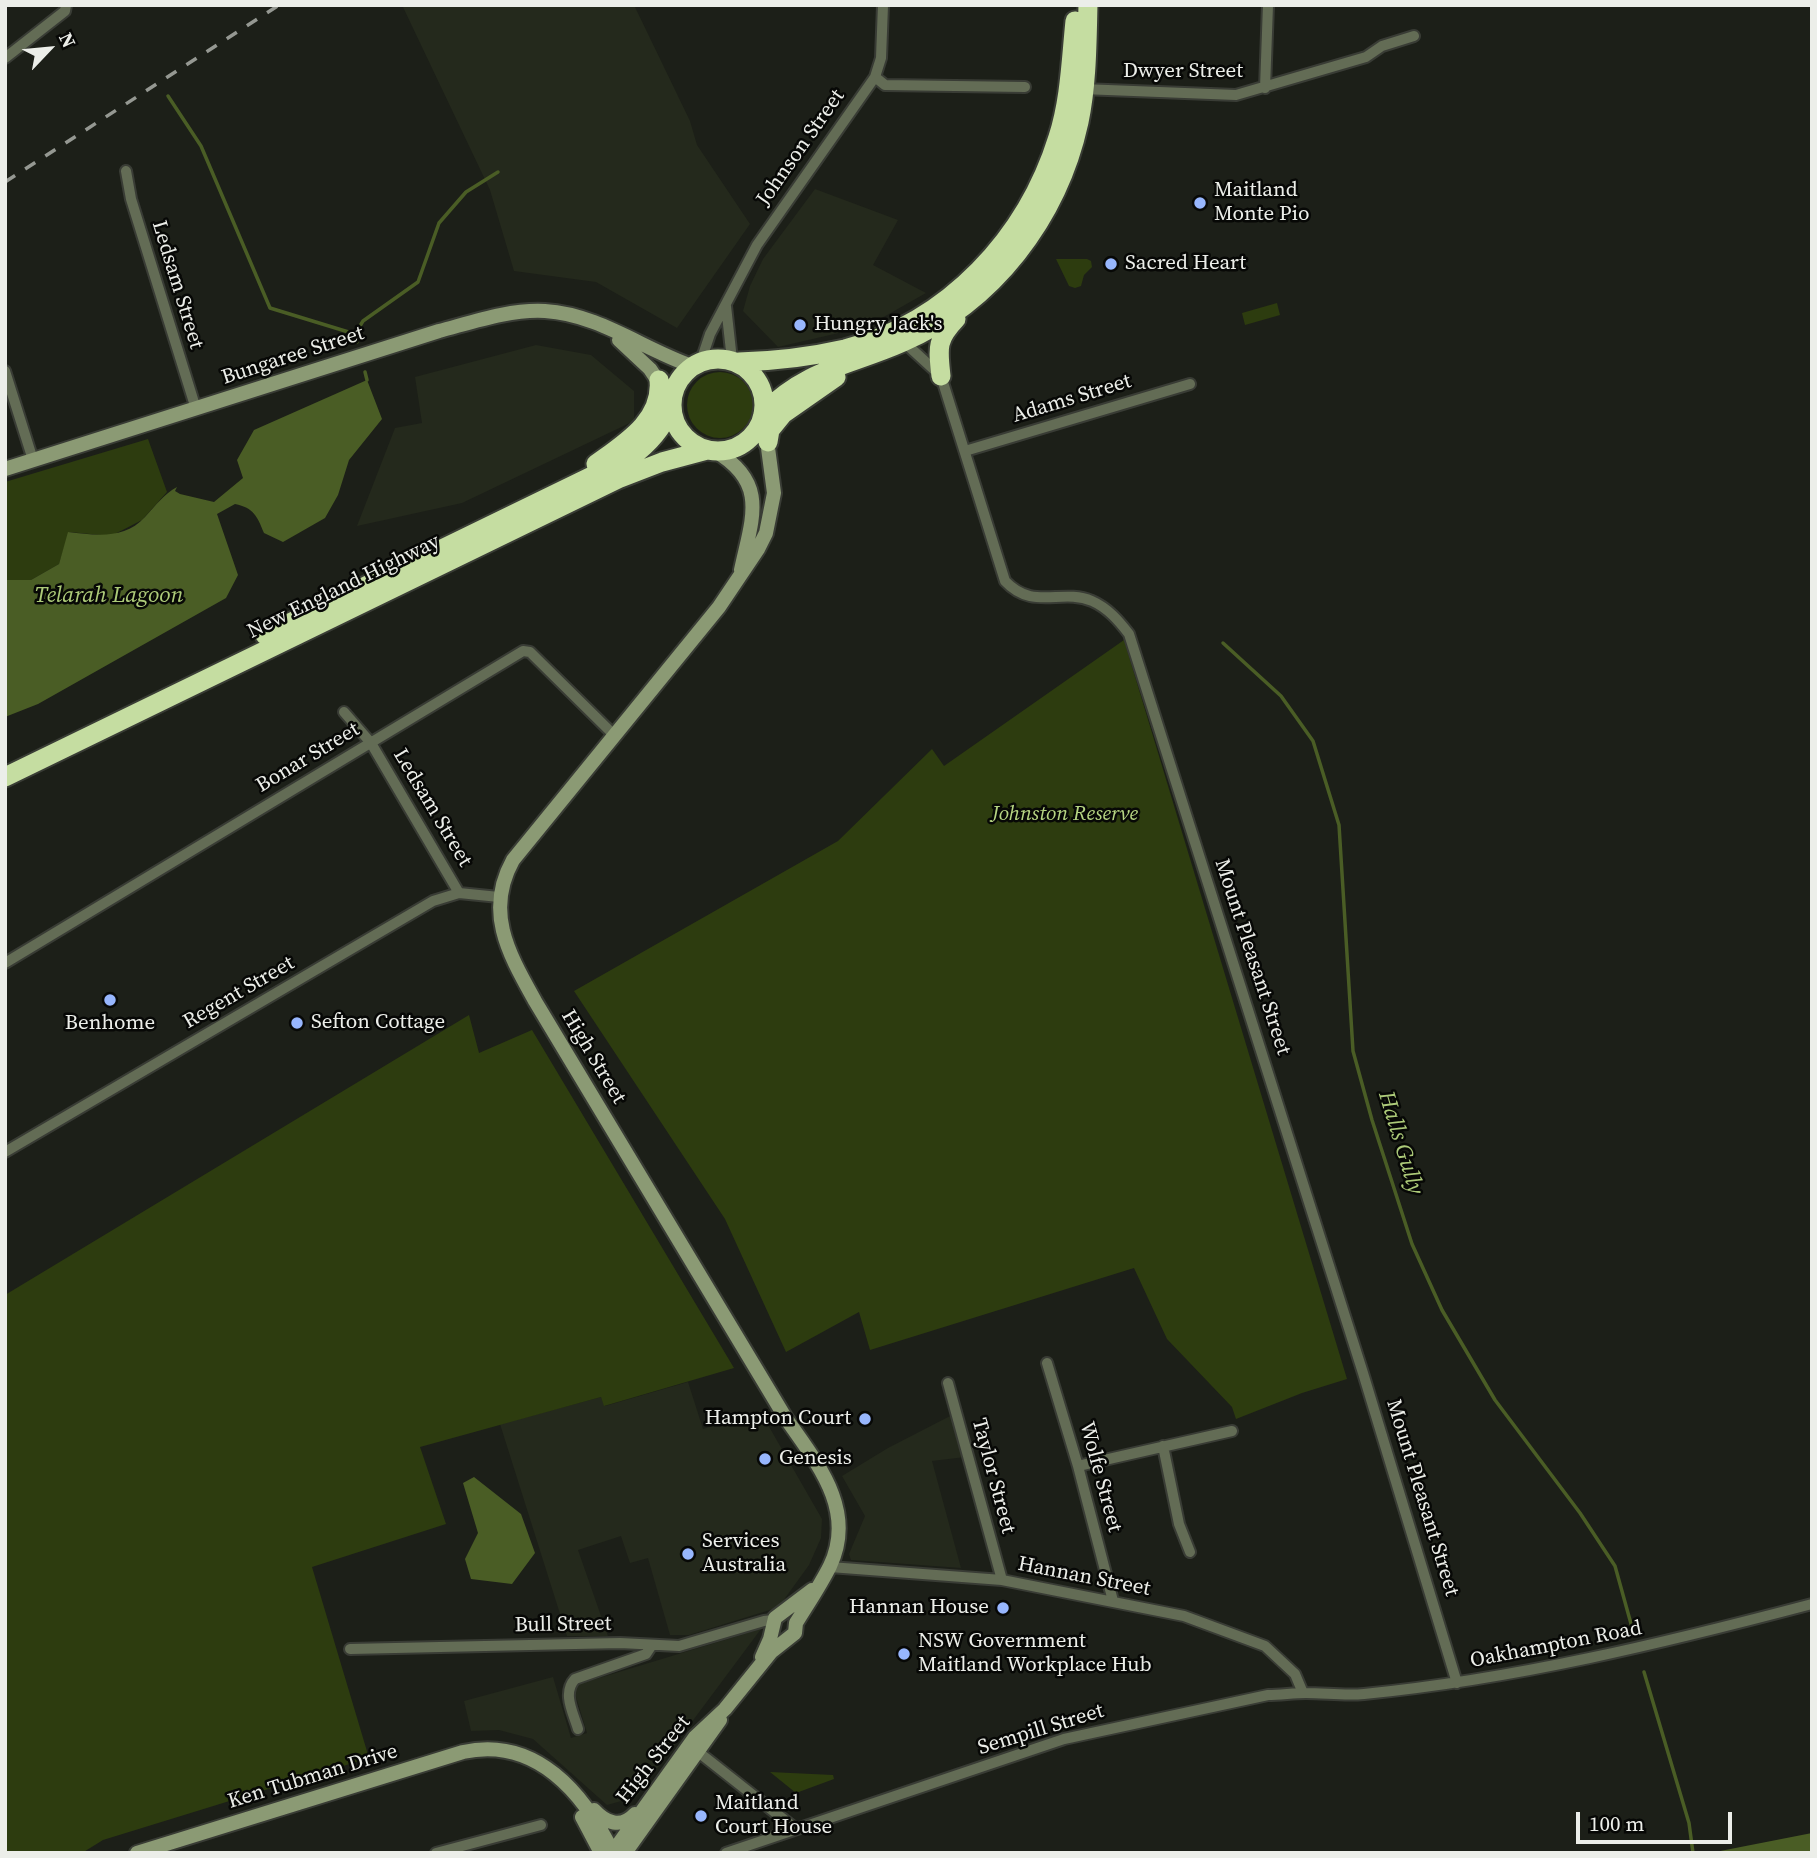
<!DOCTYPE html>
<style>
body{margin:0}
#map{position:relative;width:1817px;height:1858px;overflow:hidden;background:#1c1f18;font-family:"Source Serif 4",serif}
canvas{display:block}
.frame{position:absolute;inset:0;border:7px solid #eceee9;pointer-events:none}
.north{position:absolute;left:14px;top:14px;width:70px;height:70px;-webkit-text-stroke:5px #070806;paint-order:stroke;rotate:64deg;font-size:19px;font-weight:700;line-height:28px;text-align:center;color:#eceee9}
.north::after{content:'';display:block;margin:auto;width:24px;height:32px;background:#eceee9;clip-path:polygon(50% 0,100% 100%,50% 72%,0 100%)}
.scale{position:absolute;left:1576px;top:1812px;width:156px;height:32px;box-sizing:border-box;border:4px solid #eceee9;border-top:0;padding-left:9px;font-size:21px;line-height:24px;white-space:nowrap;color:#eceee9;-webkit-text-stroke:5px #070806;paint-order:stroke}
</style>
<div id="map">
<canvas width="1817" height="1858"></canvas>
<div class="frame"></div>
<div class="north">N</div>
<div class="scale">100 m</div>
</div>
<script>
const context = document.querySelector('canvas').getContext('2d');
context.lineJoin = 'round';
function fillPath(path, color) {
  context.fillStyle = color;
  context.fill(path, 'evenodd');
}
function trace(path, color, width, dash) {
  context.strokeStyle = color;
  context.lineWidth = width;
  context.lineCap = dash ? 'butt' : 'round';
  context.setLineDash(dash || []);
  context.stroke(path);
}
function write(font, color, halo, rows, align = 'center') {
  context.font = font + ' "Source Serif 4",serif';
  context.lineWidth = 5;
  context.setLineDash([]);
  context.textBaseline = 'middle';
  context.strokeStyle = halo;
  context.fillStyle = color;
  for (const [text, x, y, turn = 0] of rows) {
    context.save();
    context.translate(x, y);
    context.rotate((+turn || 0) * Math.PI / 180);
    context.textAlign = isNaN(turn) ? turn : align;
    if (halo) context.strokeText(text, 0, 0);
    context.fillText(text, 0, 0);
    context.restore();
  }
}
fillPath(new Path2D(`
 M402,5H634L690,121L697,145L750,224L677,328L596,282L514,271L490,190Z
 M815,189L898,220L873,265L926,293L880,319L843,332L778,347L743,311L750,286L763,259Z
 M536,345L591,355L634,391V421L462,503L357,526L395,428L422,423L415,377Z
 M688,1382L703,1429L760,1411L822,1519L821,1538L809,1565L783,1601L773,1609L689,1635H670L648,1558L630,1563L621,1536L578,1550L608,1636H567L500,1424L601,1397L605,1406Z
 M954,1414L965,1457L932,1461L961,1568L851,1560L849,1554L865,1516L842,1476L888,1448Z
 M761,1629L636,1797L607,1805L533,1739L499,1730L471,1731L464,1701L553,1677L571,1738L587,1733L574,1690L576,1685Z`), '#24291c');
fillPath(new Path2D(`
 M1056,259H1087L1091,261L1092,267L1084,275L1081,286L1075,288L1069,286Z
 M1277,303L1280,315L1245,325L1242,313Z
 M687 405a33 33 0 1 1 66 0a33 33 0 1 1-66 0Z
 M148,439L167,492L142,520L111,536L69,532L59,564L31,580H5V482Z
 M1124,640L1347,1379L1302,1393L1236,1419L1232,1407L1167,1339L1134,1268L870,1350L859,1312L786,1352L725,1219L574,991L838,841L932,749L944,766Z
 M469,1015L479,1053L532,1030L734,1368L604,1406L601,1397L420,1447L446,1524L312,1567L369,1758L103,1840L82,1853H5V1295Z
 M770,1772L833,1775L834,1779L796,1793Z`), '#2d3c0f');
fillPath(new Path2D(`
 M367,380L382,419L349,460L338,495L325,518L283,542L264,533C257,516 254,508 235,504L217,514L238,575L226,598L38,704L5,717V580H31L59,564L68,532C96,535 124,540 145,517C156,505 164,494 177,487L175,491L180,494L214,502L243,478L237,460L254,430Z
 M474,1477L521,1514L535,1553L512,1584L471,1579L465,1559L478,1533L463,1483Z
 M1812,1833V1853H1710Z`), '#4a5d25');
trace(new Path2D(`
 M168,96L201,146L270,308L355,334
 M357,342L355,334L363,321L418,282L439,223L466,192L498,172
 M365,372L367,380
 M1223,643L1281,696L1313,741L1339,825L1353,1051L1372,1120L1412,1244L1442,1310L1495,1400L1580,1513L1615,1566L1633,1631
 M1644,1672L1689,1823L1693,1853`), '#4a5d25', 3.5);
const street = new Path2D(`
 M5,58L65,11L66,5
 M875,77L885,85L1025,87
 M1265,88L1268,5
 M1082,89L1236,95L1366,57L1382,46L1414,36
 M126,171L131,199L196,409
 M726,306L732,360
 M904,342L941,376L1005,581C1033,611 1061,588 1092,601C1108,608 1119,621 1129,634L1363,1373L1457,1683
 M701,361L710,334L757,245L875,77L881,58L883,5
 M5,371L33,460
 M965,451L1190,384
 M344,712L371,743L459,893
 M5,963L523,651L530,652L615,736
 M5,1152L433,901L459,893L499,897
 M1047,1363L1078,1466L1113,1601
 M948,1383L1002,1580
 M1163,1446L1179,1524L1190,1552
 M1078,1466L1232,1431
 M830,1567L1002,1580L1184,1616L1265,1646L1295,1674L1303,1693
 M350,1649L620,1643L679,1646L764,1621L773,1620
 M578,1729C573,1712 562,1693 575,1679L646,1654L652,1645
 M692,1747L796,1829
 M436,1853L541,1825
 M726,1853L1064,1739L1268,1695C1281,1695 1293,1693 1306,1693C1325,1693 1345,1696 1364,1694C1516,1679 1664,1643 1812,1604`);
const secondary = new Path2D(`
 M619,340L650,369L672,402
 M715,451C769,483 752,518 741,570
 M5,469L439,331C473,322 510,309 545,311C598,314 643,349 692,366
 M762,1657L770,1639L775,1618L812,1590
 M594,1810C606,1823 621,1829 635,1814
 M582,1817L601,1853
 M137,1853L463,1752C536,1736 584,1793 613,1853
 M612,1853L695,1737L725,1709L771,1652L795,1633L796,1623C807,1605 820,1586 830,1566C857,1509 816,1462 785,1417L535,1001C509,954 484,912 513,860L719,607L758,549L766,533L774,493L766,433
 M625,1853L720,1720`);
const highway = new Path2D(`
 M672 405a46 46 0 1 1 92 0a46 46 0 1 1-92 0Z
 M739,362C775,361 810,357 845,349C949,322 1027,237 1058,137C1070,100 1071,59 1075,21
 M941,376C938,348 936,340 956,319
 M763,413C808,368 849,366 903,342C994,302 1058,218 1079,122C1087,84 1087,43 1088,5
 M768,442L770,430L783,414L836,377
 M596,464C625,443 663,420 659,380
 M265,635L631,457C650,443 661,429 672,408
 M5,777L618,479L662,462L707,450`);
trace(street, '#393c35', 14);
trace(secondary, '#393c35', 18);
trace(highway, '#393c35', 23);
trace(street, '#636c55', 10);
trace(secondary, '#8b9a74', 14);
trace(highway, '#c5dda1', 19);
trace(new Path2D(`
 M5,182L279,5`), '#959892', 3.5, [12, 12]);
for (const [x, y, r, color] of [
 [1200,203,7,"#97b6fd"],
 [1111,264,7,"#97b6fd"],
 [800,325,7,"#97b6fd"],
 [110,1000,7,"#97b6fd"],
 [297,1023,7,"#97b6fd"],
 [865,1419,7,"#97b6fd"],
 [765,1459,7,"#97b6fd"],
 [688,1554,7,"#97b6fd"],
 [1003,1608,7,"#97b6fd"],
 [904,1654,7,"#97b6fd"],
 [701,1816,7,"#97b6fd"]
]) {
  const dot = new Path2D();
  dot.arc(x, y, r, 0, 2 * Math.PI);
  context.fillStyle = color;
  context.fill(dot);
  trace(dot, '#070806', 2.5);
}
write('21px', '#eceee9', '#070806', [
 ["Dwyer Street",1183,72],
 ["Johnson Street",801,148,-55],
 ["Ledsam Street",177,285,73],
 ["Bungaree Street",293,356,-18],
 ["Adams Street",1072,399,-17],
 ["New England Highway",344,587,-26],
 ["Bonar Street",308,758,-31],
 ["Ledsam Street",432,808,59],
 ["Mount Pleasant Street",1252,957,72],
 ["Regent Street",239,993,-30],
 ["High Street",593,1057,59],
 ["Taylor Street",993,1476,75],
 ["Wolfe Street",1100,1477,75],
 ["Mount Pleasant Street",1422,1498,73],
 ["Hannan Street",1084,1577,11],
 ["Bull Street",563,1625,-1],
 ["Oakhampton Road",1556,1645,-11],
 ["Sempill Street",1041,1730,-17],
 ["High Street",654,1760,-52],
 ["Ken Tubman Drive",313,1777,-17]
]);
write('21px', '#eceee9', '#070806', [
 ["Maitland",1214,191],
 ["Monte Pio",1214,215],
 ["Sacred Heart",1125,264],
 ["Hungry Jack's",814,325],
 ["Sefton Cottage",311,1023],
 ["Benhome",110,1024,"center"],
 ["Hampton Court",851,1419,"right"],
 ["Genesis",779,1459],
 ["Services",702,1542],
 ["Australia",702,1566],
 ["Hannan House",989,1608,"right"],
 ["NSW Government",918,1642],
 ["Maitland Workplace Hub",918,1666],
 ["Maitland",715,1804],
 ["Court House",715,1828]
], 'left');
write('italic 21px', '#b7d683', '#070806', [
 ["Johnston Reserve",1065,815]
]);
write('italic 23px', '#adcb79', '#070806', [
 ["Telarah Lagoon",109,596],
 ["Halls Gully",1400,1143,73]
]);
</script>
